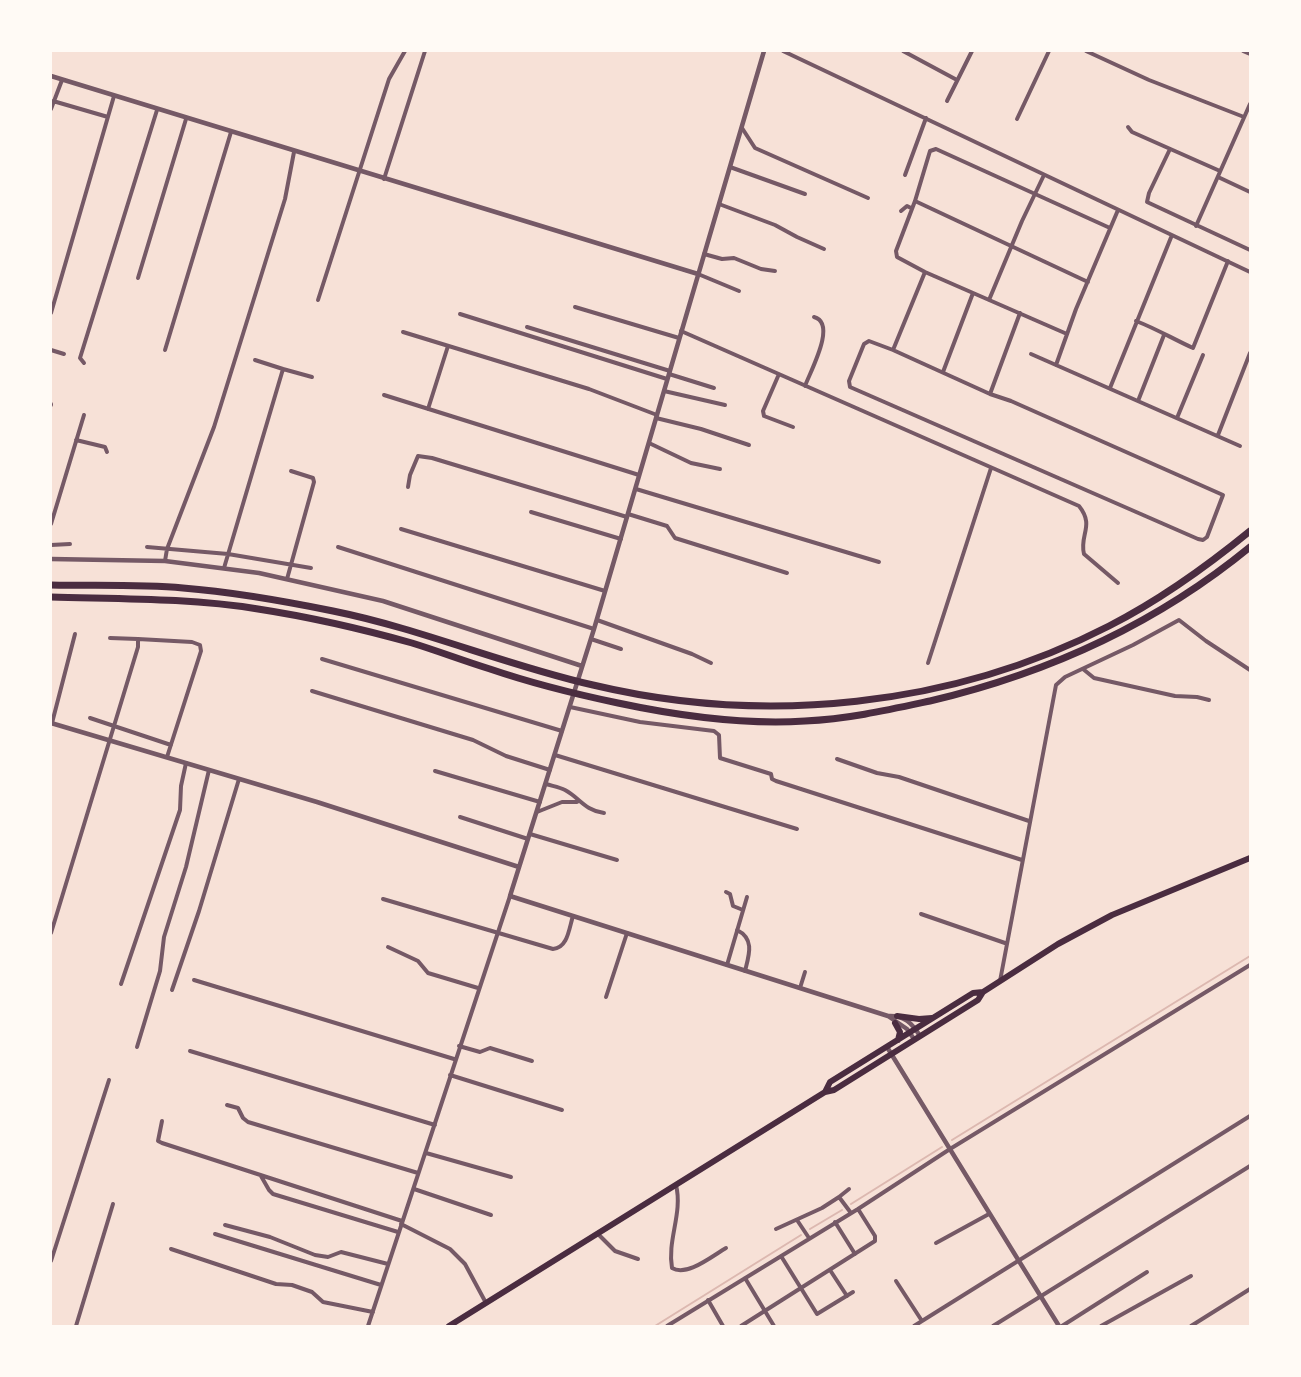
<!DOCTYPE html>
<style>
body{margin:0}
#map{position:relative;width:1301px;height:1377px;overflow:hidden;background:#f7e1d7;font-family:Karla,sans-serif}
canvas{display:block}
.frame{position:absolute;inset:0;border:52px solid #fffaf5;pointer-events:none}
</style>
<div id="map">
<canvas width="1301" height="1377"></canvas>
<div class="frame"></div>
</div>
<script>
const context = document.querySelector('canvas').getContext('2d');
context.lineJoin = 'round';
function trace(path, color, width, dash) {
  context.strokeStyle = color;
  context.lineWidth = width;
  context.lineCap = dash ? 'butt' : 'round';
  context.setLineDash(dash || []);
  context.stroke(path);
}
trace(new Path2D(`
 M952,1140L1250,956
 M851,1204L942,1147
 M810,1229L842,1210
 M655,1326L801,1235`), '#dcb8b0', 2);
trace(new Path2D(`
 M783,51L1250,272
 M903,51L957,80
 M1086,51L1149,80L1244,117
 M1243,51L1250,54
 M53,101L108,117
 M947,101L972,51
 M51,109L62,80
 M1017,119L1049,51
 M1128,127L1132,132L1220,171
 M742,128L755,148L868,198
 M1170,149L1149,193L1147,202L1250,250
 M730,167L805,194
 M905,175L926,118
 M1218,177L1250,192
 M384,179L425,51
 M915,201L1088,282
 M719,204L775,225L797,237L824,249
 M901,211L907,206L911,208
 M1196,226L1250,104
 M704,254L722,259L734,258L761,269L775,271
 M698,274L739,291
 M138,278L186,119
 M318,300L389,79L405,51
 M989,300L1022,221L1044,175
 M575,307L679,338
 M51,313L114,96
 M460,314L667,379
 M1136,321C1157,329 1173,339 1193,348L1228,261
 M527,327L670,371
 M681,331L1079,506C1095,526 1079,535 1084,554L1118,583
 M403,332L589,389L657,415
 M1067,334L925,272L897,257L896,251L915,201L930,151L936,149L1110,228
 M869,341L893,350L990,394L1011,401L1223,495L1207,537L1203,540L1198,539L850,387L849,381L864,344Z
 M51,350L64,354
 M165,350L231,132
 M893,350L925,272
 M1031,354L1240,446
 M84,363L80,358L157,110
 M1056,365L1076,309L1118,210
 M283,369L312,377
 M943,372L973,293
 M669,374L714,388
 M779,374L763,411L764,416L793,427
 M805,386C811,370 837,323 814,317
 M1110,388L1172,235
 M664,391L725,405
 M990,394L1020,313
 M384,395L639,475
 M1138,401L1164,335
 M51,404V405
 M428,409L448,346
 M656,418L701,429L749,445
 M1177,418L1203,355
 M1218,435L1250,353
 M76,440L105,447L107,452
 M649,443L691,463L720,469
 M408,487L410,475L418,456L432,458L627,517
 M636,489L879,562
 M531,512L621,539
 M628,514L667,526L675,538L787,573
 M51,524L84,415
 M401,529L605,591
 M51,545L70,544
 M147,547L228,554L311,568
 M338,547L594,629
 M165,561L167,549L214,427L285,199L294,152
 M224,568L283,369L255,360
 M287,579L314,482L313,478L291,471
 M597,620L692,654L711,663
 M138,639L192,642L200,645L201,651L167,757
 M591,639L621,649
 M322,659L562,731
 M928,663L991,468
 M1083,669L1094,678L1175,696L1197,697L1209,700
 M312,691L473,740L506,756L550,770
 M570,707L640,722L714,731L719,735L720,758L771,774L772,779L776,781L1022,860
 M90,718L171,745
 M52,723L75,634
 M555,755L797,829
 M837,759L877,773L899,777L1029,821
 M435,771L540,802
 M546,784C552,786 559,787 565,790C580,798 584,810 604,813
 M537,812L562,802H577
 M460,817L528,839
 M530,834L617,860
 M726,892L730,894L733,906L743,910
 M383,899L553,949C568,948 569,928 573,916
 M921,914L1005,943
 M737,930C755,939 749,955 745,971
 M51,933L138,647V639L110,638
 M388,947L418,961L428,973L478,988
 M727,965L747,897
 M194,980L454,1059
 M1000,981L1056,685L1065,677L1133,645L1179,620L1206,641L1250,670
 M121,984L180,810L181,786L186,763
 M800,988L805,972
 M172,990L199,911L239,779
 M606,997L627,933
 M459,1046L480,1052L490,1048L532,1061
 M137,1047L160,971L164,937L186,867L209,770
 M190,1051L435,1125
 M450,1075L562,1110
 M227,1105L238,1108L243,1118L248,1122L418,1173
 M162,1121L158,1141L162,1143L402,1221
 M426,1153L511,1177
 M261,1176L269,1190L273,1194L398,1232
 M676,1185C683,1213 667,1240 672,1268C687,1277 712,1256 726,1248
 M414,1189L491,1215
 M839,1197L849,1189
 M797,1220L809,1238
 M835,1222L855,1254
 M401,1224L450,1249L465,1264L486,1303
 M225,1225L270,1237L315,1255L328,1257L341,1252L388,1264
 M776,1229L822,1208L839,1197L851,1213
 M215,1234L381,1285
 M598,1234L615,1251L638,1259
 M936,1243L989,1214
 M171,1249L276,1284L292,1285L312,1292L323,1302L373,1312
 M781,1256L817,1314L853,1292
 M51,1261L109,1080
 M830,1270L847,1296
 M745,1278L774,1326
 M896,1281L922,1321
 M708,1300L723,1326
 M76,1326L113,1204
 M368,1326L510,896
 M667,1326L858,1209L950,1149L1250,965
 M741,1326L875,1241V1236L858,1209
 M914,1326L1250,1116
 M993,1326L1250,1166
 M1062,1326L1147,1272
 M1101,1326L1191,1276
 M1191,1326L1250,1289`), '#755966', 4);
trace(new Path2D(`
 M764,51L594,629L510,896L888,1016C904,1015 912,1023 920,1036
 M51,76L698,274
 M51,559L165,561L259,573L383,601L582,666
 M51,723L317,802L519,867
 M888,1016L907,1029L914,1039
 M887,1047L1059,1326`), '#755966', 4.5);
trace(new Path2D(`
 M897,1016L919,1019L932,1018
 M895,1023L900,1032L898,1040
 M825,1092L830,1082L973,993L983,992L1058,944L1112,915L1250,858
 M449,1326L825,1092L834,1090L978,1000L983,992`), '#4a2c40', 6);
trace(new Path2D(`
 M51,585C95,586 140,584 183,588C233,592 284,601 333,611C422,629 505,665 593,685C765,726 952,707 1109,626C1160,600 1206,567 1250,531
 M51,597C120,599 190,598 258,609C310,617 362,629 412,643C438,651 464,661 490,669C531,683 575,694 618,703C679,716 743,725 805,721C848,719 888,710 930,701C1049,673 1155,625 1250,547`), '#4a2c40', 7);
</script>
